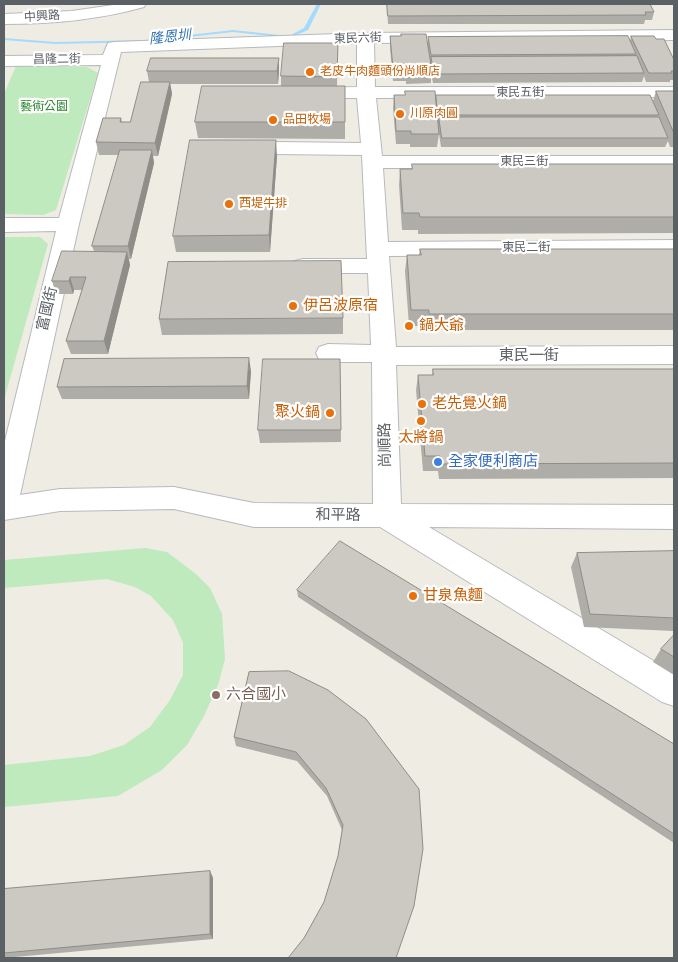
<!DOCTYPE html>
<meta charset="utf-8">
<style>
body{margin:0}
#map{position:relative;width:678px;height:962px;overflow:hidden;background:#efece3;font-family:"Nunito Sans",sans-serif}
canvas{display:block}
.frame{position:absolute;inset:0;border:5px solid #5b6065;pointer-events:none}
</style>
<div id="map">
<canvas width="678" height="962"></canvas>
<div class="frame"></div>
</div>
<script>
const context = document.querySelector('canvas').getContext('2d');
context.lineJoin = 'round';
function fillPath(path, color) {
  context.fillStyle = color;
  context.fill(path, 'evenodd');
}
function trace(path, color, width, dash) {
  context.strokeStyle = color;
  context.lineWidth = width;
  context.lineCap = dash ? 'butt' : 'round';
  context.setLineDash(dash || []);
  context.stroke(path);
}
function write(font, color, halo, rows, align = 'center') {
  context.font = font + ' "Nunito Sans","Noto Sans TC",sans-serif';
  context.lineWidth = 4.5;
  context.setLineDash([]);
  context.textBaseline = 'middle';
  context.strokeStyle = halo;
  context.fillStyle = color;
  for (const [text, x, y, turn = 0] of rows) {
    context.save();
    context.translate(x, y);
    context.rotate((+turn || 0) * Math.PI / 180);
    context.textAlign = isNaN(turn) ? turn : align;
    if (halo) context.strokeText(text, 0, 0);
    context.fillText(text, 0, 0);
    context.restore();
  }
}
fillPath(new Path2D(`
 M16,66L87,67L98,73L56,210L43,215L4,214V94Z
 M4,237H40L48,244L4,400Z
 M145,548L167,552L196,574L210,588L222,614L225,659L218,685L204,716L187,745L162,770L118,796L4,807V765L90,756L124,745L150,727L170,700L183,675V643L173,620L151,596L135,587L107,579L4,588V560Z`), '#beeabd');
fillPath(new Path2D(`
 M317,4H321L308,30L290,38L233,32L145,42L55,44L4,40V38L55,42L145,40L233,30L289,36L304,28Z`), '#a3daff');
const minor = new Path2D(`
 M120,4H146L144,7C98,20 51,24 4,24V14L72,11Z
 M674,30V40L374,43L375,87H674V97L376,98L382,156H674V168H383L388,242L674,240V254L389,256L396,347L674,346V364L396,365L401,504L674,505V529L429,527L674,673V706L662,702L380,527H254L174,509L60,511L4,520V445L56,231L4,232V218H59L101,65L4,66V56L103,55L108,43L114,42L365,33ZM357,43V87L308,88L302,89L299,93L302,97L308,98H357L361,143L274,142L267,144L264,148L267,152L274,154L362,155L367,259H303L295,261L292,266L295,271L303,273H368L371,345L328,344L319,347L316,353L319,359L328,362H372L373,504L254,503L174,487L60,489L20,495L79,224L121,52Z`);
trace(minor, '#b6babe', 2);
fillPath(minor, '#fff');
fillPath(new Path2D(`
 M387,4H650L654,12L652,20H645L644,24H388Z
 M390,36L428,43V37L630,41L631,36L656,39L674,60V80H670V82H646L644,76L642,82L433,83L431,74V83L406,84V81H393L390,48Z
 M338,43L337,86H345V139L198,138L195,122L281,86V76Z
 M147,71H279L278,84H170L172,94L158,156H153L154,163L131,259H129L130,265L108,354H71L66,341L82,290H74L73,294H56L52,281L94,251L92,246L119,155H99L96,142L121,118L122,122H130L149,82Z
 M656,91H674V147H670L668,141L665,147H441L438,128L439,134L437,147H410V144H396L393,108L394,95H436L653,101Z
 M277,156L270,252H176L173,236Z
 M412,164H674V233L418,234V230H402L399,185L400,169H412Z
 M420,249H674V330H427V326H409L405,271L407,255H419Z
 M343,318V334L162,335L159,319Z
 M340,359L341,442L260,443L258,430Z
 M433,369H674V478L439,479L438,471H423L416,390L418,375H432Z
 M251,371L249,399H62L57,387Z
 M674,551V631L584,627L571,567L577,553Z
 M297,590L674,744V843L298,597Z
 M674,635V675L653,662L661,649Z
 M249,672L419,789L304,938L324,902L338,856L342,830L327,796L297,761L236,746L234,737Z
 M210,871L213,878V939L4,958V889Z`), '#afada7');
fillPath(new Path2D(`
 M279,58V71L278,84L277,71Z
 M170,82L172,94L158,156L155,143Z
 M276,140L277,156L270,252L269,235Z
 M152,150L154,163L131,259L128,246Z
 M127,252L130,265L108,354L104,341Z
 M70,277L74,290L73,294L69,281Z
 M249,358L251,371L249,399L247,386Z
 M210,871L213,878V939L210,934Z`), '#8f8d88');
const building = new Path2D(`
 M387,4H650L654,12H645L646,15L388,16Z
 M401,34H426L432,71H407V68H393L390,36H401Z
 M628,36L636,54L431,55L428,37Z
 M631,36H654L656,39H664L674,60V71H671L672,73H649Z
 M284,43H338L337,77L281,76Z
 M637,56L644,73L434,74L431,57Z
 M151,58H279L277,71H147Z
 M141,82H170L155,143L96,142L103,118H121L120,122H130Z
 M202,86H345V122H195Z
 M405,91H435L439,134H411V131H396L394,95H405Z
 M656,91H674V133Z
 M436,95H650L659,115H438Z
 M439,117H659L668,138H442Z
 M190,140H276L269,235L173,236Z
 M120,150H152L128,246H92Z
 M412,164H674V217H420L419,213H403L400,169H412Z
 M420,249H674V314H429V310H411L407,255H421Z
 M62,251L127,252L104,341H66L86,277H70L69,281H52Z
 M341,261L343,318L159,319L168,262Z
 M249,358L247,386L57,387L64,359Z
 M263,359H340L341,430H258Z
 M433,369H674V463L441,464L440,456H425L418,375H433Z
 M340,541L674,744V834L297,590Z
 M674,551V618L590,614L577,553Z
 M674,635V657L661,649Z
 M289,671L328,690L366,719L419,789L423,849L414,906L396,958H288L304,938L324,902L338,856L343,825L326,788L296,752L234,737L249,672Z
 M210,871V934L4,953V889Z`);
fillPath(building, '#ccc9c2');
trace(building, '#8f8d88', 1);
for (const [x, y, r, color] of [
 [310,72,5,"#e8710a"],
 [400,114,5,"#e8710a"],
 [273,120,5,"#e8710a"],
 [229,204,5,"#e8710a"],
 [293,306,5,"#e8710a"],
 [409,326,5,"#e8710a"],
 [422,404,5,"#e8710a"],
 [330,413,5,"#e8710a"],
 [421,421,5,"#e8710a"],
 [438,462,5,"#3f7fe0"],
 [413,596,5,"#e8710a"],
 [216,695,5,"#8d6e63"]
]) {
  const dot = new Path2D();
  dot.arc(x, y, r, 0, 2 * Math.PI);
  context.fillStyle = color;
  context.fill(dot);
  trace(dot, '#fff', 2);
}
write('12px', '#5b6065', '#fff', [
 ["中興路",42,17,-4],
 ["東民六街",358,39,-2],
 ["昌隆二街",57,60,-1],
 ["東民五街",520,93],
 ["東民三街",524,162],
 ["東民二街",526,248]
]);
write('12px', '#c56008', '#fff', [
 ["老皮牛肉麵頭份尚順店",320,72],
 ["川原肉圓",410,114],
 ["品田牧場",283,120],
 ["西堤牛排",239,204]
], 'left');
write('12px', '#2b842c', '#fff', [
 ["藝術公園",44,107]
]);
write('italic 14px', '#3376b2', '#fff', [
 ["隆恩圳",170,38,-6]
]);
write('15px', '#c56008', '#fff', [
 ["伊呂波原宿",303,306],
 ["鍋大爺",419,326],
 ["老先覺火鍋",432,404],
 ["聚火鍋",320,413,"right"],
 ["太將鍋",421,438,"center"],
 ["甘泉魚麵",423,596]
], 'left');
write('15px', '#5b6065', '#fff', [
 ["富國街",48,309,-77],
 ["東民一街",529,356],
 ["尚順路",386,445,-91],
 ["和平路",338,516,1]
]);
write('15px', '#366cbe', '#fff', [
 ["全家便利商店",448,462]
], 'left');
write('15px', '#785e54', '#fff', [
 ["六合國小",226,695]
], 'left');
</script>
